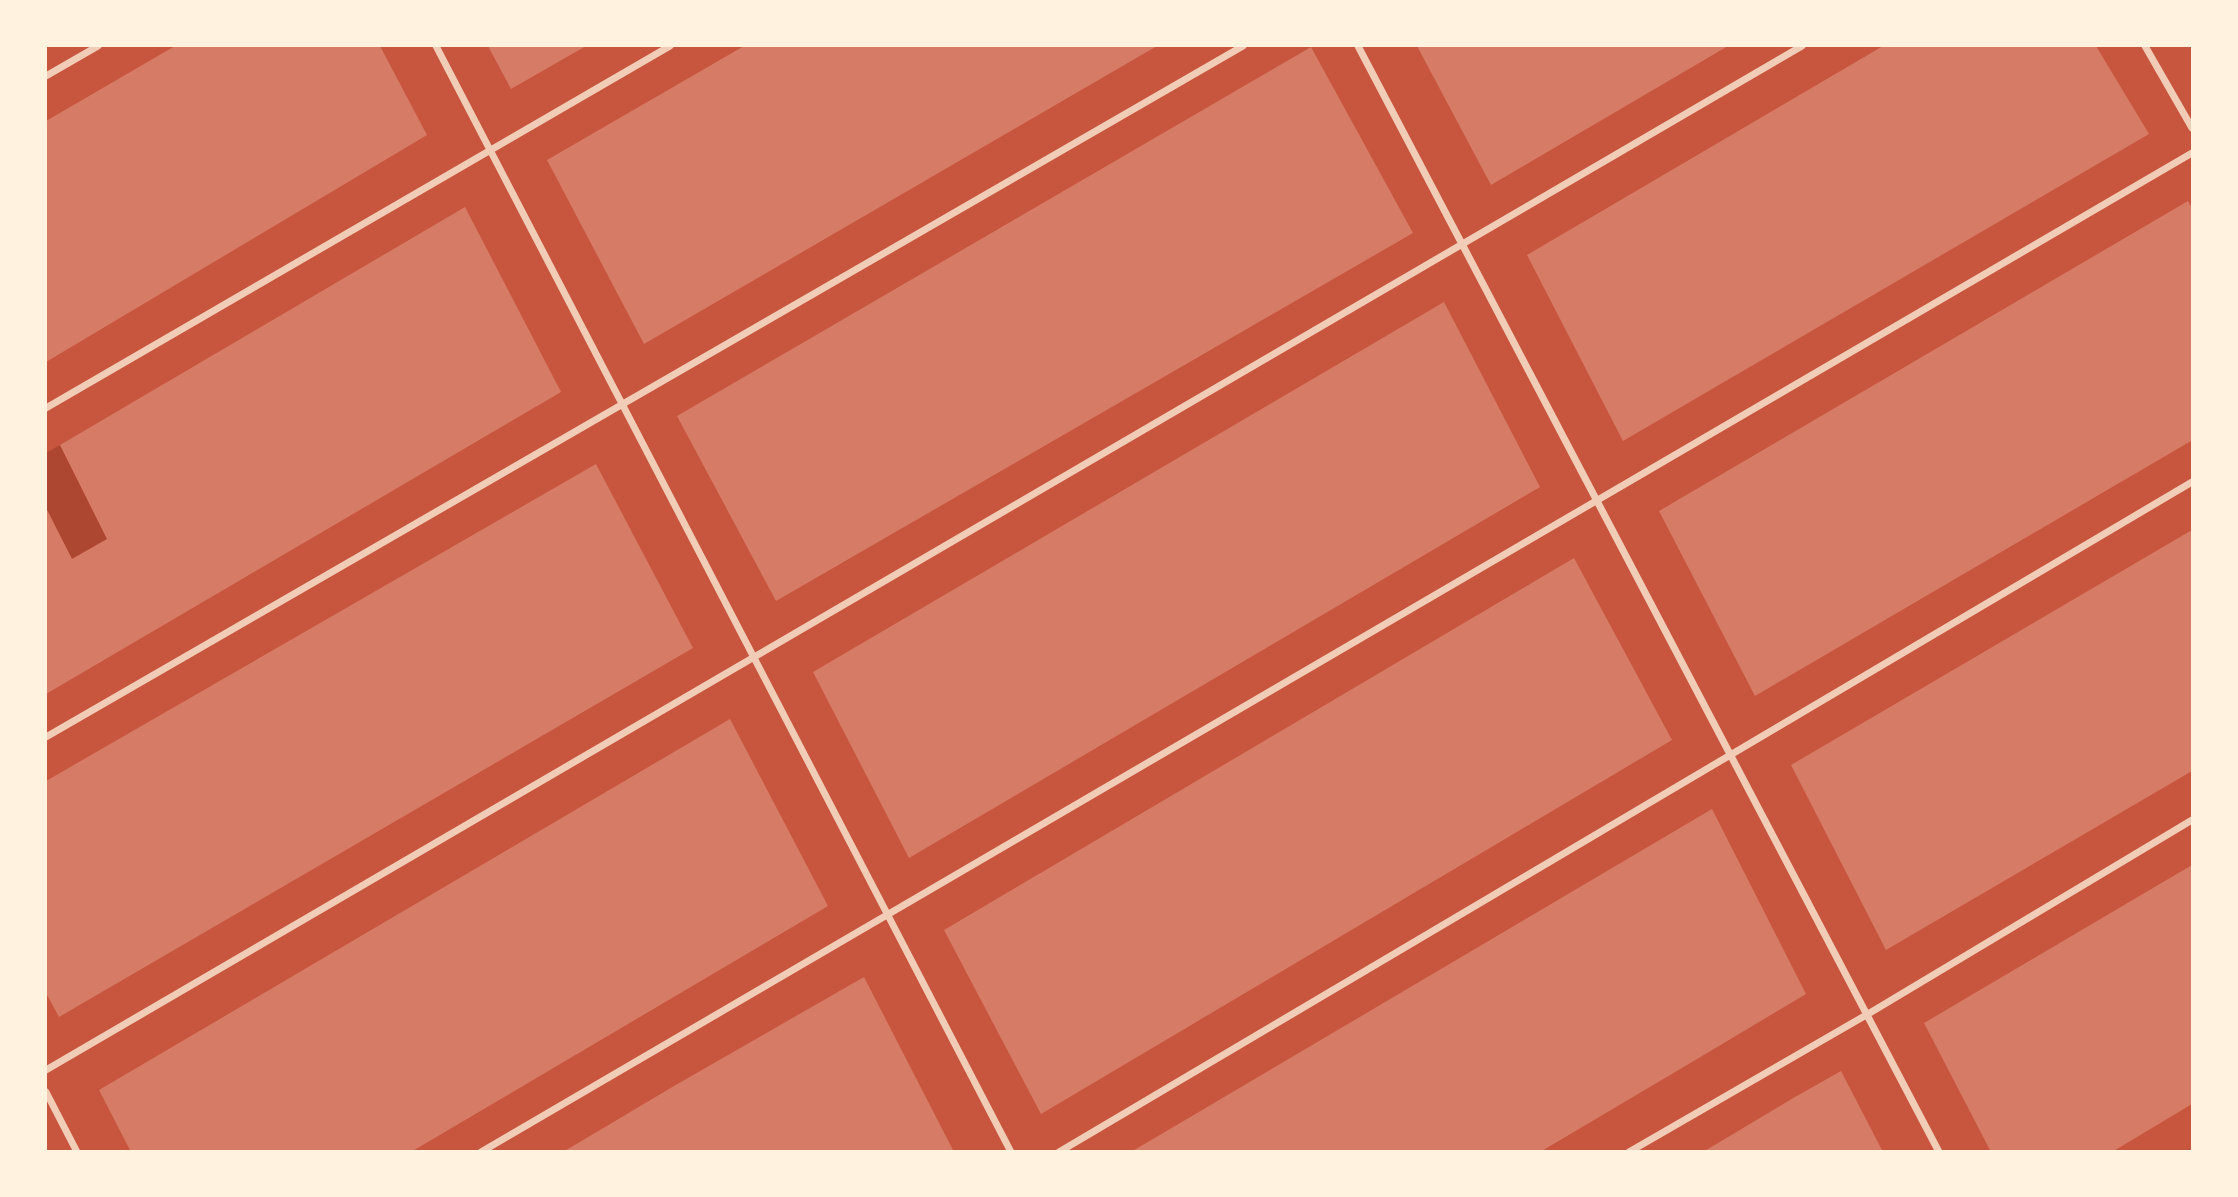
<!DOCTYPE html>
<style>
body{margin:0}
#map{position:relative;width:2238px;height:1197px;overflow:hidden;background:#c8553d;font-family:"PT Sans",sans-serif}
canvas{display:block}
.frame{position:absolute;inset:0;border:47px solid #fff3e0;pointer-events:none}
</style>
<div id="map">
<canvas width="2238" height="1197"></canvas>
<div class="frame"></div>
</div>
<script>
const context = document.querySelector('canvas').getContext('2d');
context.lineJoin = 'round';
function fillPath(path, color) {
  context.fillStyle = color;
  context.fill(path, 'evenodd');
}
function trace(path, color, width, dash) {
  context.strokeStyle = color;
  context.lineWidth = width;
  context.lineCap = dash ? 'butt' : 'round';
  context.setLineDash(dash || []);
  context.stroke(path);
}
fillPath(new Path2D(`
 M60,445L108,539L72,559L46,508V453Z`), '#ae4732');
fillPath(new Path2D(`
 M175,46H380L427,135L46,362V121Z
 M488,46H586L511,89Z
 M744,46H1157L644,344L547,160Z
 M1417,46H1728L1491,185Z
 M1883,46H2096L2149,134L1623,441L1527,255Z
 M1311,47L1413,233L776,601L677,416Z
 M2188,201L2192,208L2191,441L1755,696L1659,511Z
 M465,207L561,392L46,694V508L72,559L107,539L60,445Z
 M1444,302L1540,487L909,858L813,672Z
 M596,464L693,648L59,1017L46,993V781Z
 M2192,530V771L1886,950L1791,765Z
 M1574,558L1672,740L1041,1114L944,930Z
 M730,719L828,906L411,1152H131L99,1090Z
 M1712,809L1806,994L1687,1065L1540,1152H1131Z
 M2192,865V1104L2112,1152H1991L1924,1023Z
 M864,977L954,1152H563L674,1086Z
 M1841,1071L1883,1152H1703L1795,1097Z`), '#d67c66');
trace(new Path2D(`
 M436,46L1011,1152
 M1358,46L1939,1152
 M2145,46L2192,128
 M46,76L98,46
 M46,408L670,46
 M46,737L1243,46
 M46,1070L1802,46
 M46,1092L77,1152
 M481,1152L2192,153
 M1059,1152L2192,482
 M1629,1152L1868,1014L2192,820`), '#f1ccb7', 7);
</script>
